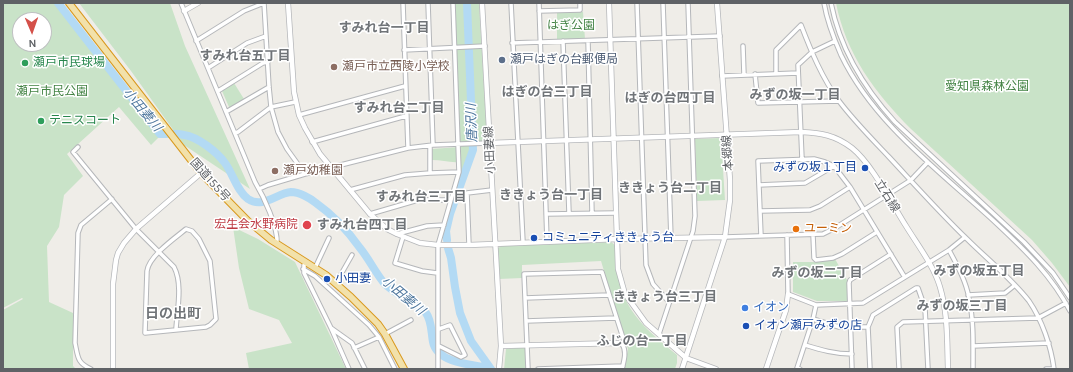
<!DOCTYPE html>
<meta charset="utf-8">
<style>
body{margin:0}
#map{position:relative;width:1073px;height:372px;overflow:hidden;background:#efede8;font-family:Karla,sans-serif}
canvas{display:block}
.frame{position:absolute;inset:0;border:4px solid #5f6266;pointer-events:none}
.north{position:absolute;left:12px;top:12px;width:40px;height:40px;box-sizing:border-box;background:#fff;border:1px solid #bfc0c2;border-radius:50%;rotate:178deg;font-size:11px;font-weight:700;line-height:16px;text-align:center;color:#5f6266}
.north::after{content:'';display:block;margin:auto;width:14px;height:18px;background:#d45049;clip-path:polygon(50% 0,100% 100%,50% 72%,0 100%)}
</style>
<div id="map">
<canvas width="1073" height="372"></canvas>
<div class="frame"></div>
<div class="north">N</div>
</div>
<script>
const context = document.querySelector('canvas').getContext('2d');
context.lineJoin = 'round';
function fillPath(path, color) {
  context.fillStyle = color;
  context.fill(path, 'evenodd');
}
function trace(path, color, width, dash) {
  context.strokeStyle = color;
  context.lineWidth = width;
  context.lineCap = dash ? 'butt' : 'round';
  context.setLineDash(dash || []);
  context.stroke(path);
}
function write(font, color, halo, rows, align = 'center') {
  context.font = font + ' Karla,"Noto Sans JP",sans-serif';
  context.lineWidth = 3;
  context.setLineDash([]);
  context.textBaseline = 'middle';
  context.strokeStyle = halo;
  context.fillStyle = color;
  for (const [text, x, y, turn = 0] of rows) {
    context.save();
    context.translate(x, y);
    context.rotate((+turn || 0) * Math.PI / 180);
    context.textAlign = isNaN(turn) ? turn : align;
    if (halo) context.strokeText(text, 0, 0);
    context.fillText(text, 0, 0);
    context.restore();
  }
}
fillPath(new Path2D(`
 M3,3H56L63,13L89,41L164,132L151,145L119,107L67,154L83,176L64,195L59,227L47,246L49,302L73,313V366L76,369H3V310L23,299L22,298L3,308ZM20,20H44V44H20Z
 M79,3H170L185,46L250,189L184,145L131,71Z
 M454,3H479L487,139L485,142H471L472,153L464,174L461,173L460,162C450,163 442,160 432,160L431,149L460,147Z
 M836,3H1070V287L1052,263L1032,240L911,129C875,93 846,54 836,3Z
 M583,12L585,39H557V13Z
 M234,83L244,99L230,108L229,107L222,91Z
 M721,138L725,200L697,201L695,139Z
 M233,227L258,239L295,262L346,369H249L246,353L292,343L279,320L249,309L239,268Z
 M611,242L615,245C616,302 635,321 677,355V363L675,369H624L628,349L601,261L522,265V278L499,279L497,249L501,246Z
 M835,259L847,280L848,301H817L793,292V262H815Z
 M525,347L526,369H504L506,349Z`), '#c9e3c8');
trace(new Path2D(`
 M58,3L160,134C167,134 176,133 184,135C198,137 217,152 225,163C233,174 237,191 248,199C263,209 277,193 291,192C299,192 310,198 316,203C333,215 348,231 360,248C369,259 375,272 384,283C395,295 417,302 426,313C432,321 431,332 433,342C437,363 472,365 490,368
 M447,240L446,231L450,214L473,150L467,3
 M448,248L451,258L455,287L460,313L471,341L491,369`), '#b3daf4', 8);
const minor = new Path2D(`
 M181,3L255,182C264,197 278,227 277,244
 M264,3L269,87L271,107L278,132L287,149L305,174
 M403,3L408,148
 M428,3L433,145
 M511,3L523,242
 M539,3L547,241
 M637,3L646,265L653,284L669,302
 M663,3L671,238
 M824,3C827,21 834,39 841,55C874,124 941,172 996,223C1025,250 1052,276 1070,311
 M831,3C840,49 864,88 895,122L1024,242L1053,273L1070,298
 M539,11L580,10V3
 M196,41L244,11L264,3
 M563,41L569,213
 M588,41L592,213
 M512,43L720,36
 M743,46L744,75
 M404,50L485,46
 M208,68L247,43L266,36
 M776,73V50L801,25C811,51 822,78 839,101C854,121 872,139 889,157C915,185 940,213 967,239C987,259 1011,278 1029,301C1042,320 1051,346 1054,369H1046
 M755,74L758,103L839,101
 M722,76L798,73
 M218,91L263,63L268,62
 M226,112L269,87
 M299,115L405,86
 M235,133L238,132L271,107L295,102
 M312,142L406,116
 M430,146V173
 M78,147L73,152L136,229L174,267C183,284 177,311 176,329
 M802,159L798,65L812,52L835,41
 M759,185L805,183L834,166
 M259,189L268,185L305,174L408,148L433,145L489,143
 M350,190L405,175L430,173L459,172
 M760,211L810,210L820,206L850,187
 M370,214L418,200H450
 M546,214L616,213
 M186,229L192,231L199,239L210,261L216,319L210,325L206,327L145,333L147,271C149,256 175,238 186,229Z
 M397,234L427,226L444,225
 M787,235L788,294L816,305L863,303L949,250L965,237
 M813,235L814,258L816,260L833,258L842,254L877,232
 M761,236L758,161L814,159L825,162L834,166L850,187L904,276
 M403,237L395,263L422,271L437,273
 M725,237L823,234L835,228L911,180L928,162
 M469,245L467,193L492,190
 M949,250C957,265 966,281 969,298C974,321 973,346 973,369
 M307,262L304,265V273L331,328L349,369
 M315,268L329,238
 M303,269L315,276L369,325L379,337L395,369
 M336,283L352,255
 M968,295L1005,293L1015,285
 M525,298L609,295
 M813,319L839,327H868
 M526,321L616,318
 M331,328L352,343L365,369
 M385,334L411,320
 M659,334L693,231L695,216L688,3
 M805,345C821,350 835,354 852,354
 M439,346L461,357L465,355L450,325L439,329
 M973,346L1049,343
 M354,348L379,337
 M91,369C77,363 78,357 75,343L78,233L81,225L112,199
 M438,369V245L459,172L453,3
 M528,369L524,274L602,272L624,341L622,344C627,351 624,361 622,369
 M538,369L623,366
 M800,369L797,368L813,319L816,305
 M852,369L849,283L850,280L891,254
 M870,369L868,327L873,315L916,288H918L925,308L928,369
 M899,369L897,327L903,322L1038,318L1066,303`);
const tertiary = new Path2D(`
 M288,3L294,92L299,115L305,128L320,154L370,214L387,229L397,234L420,243L438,245H469L618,239L725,237
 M482,3L501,346L499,369
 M609,3L618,269L625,294L646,323L686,358L716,369
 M184,11L198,3
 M489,143L801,132C821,133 835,135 852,148C872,164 892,204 906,226C917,244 934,266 940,287C948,314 947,341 948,369
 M501,346L619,343L622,344
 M113,369V284L116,260L118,253L124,243L136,229L201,173
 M682,369L725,237L730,200V180L717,3
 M766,369L786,310L788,294`);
const trunk = new Path2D(`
 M69,3L201,173L248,221L271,240L326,275L351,297L378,324L385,334L404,369`);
trace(minor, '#b5b7ba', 5.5);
trace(tertiary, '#b5b7ba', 6);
trace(trunk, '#d9991e', 8);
trace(minor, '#fff', 3.5);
trace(tertiary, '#fff', 4.5);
trace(trunk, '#f2e1aa', 6);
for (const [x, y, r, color] of [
 [502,60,4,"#5c6f8a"],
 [25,63,4,"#2e9e5b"],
 [334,67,4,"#8d6e63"],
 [41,121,4,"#2e9e5b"],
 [865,168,4,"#1a4fb4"],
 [275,171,4,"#8d6e63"],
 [307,225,5,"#e0444e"],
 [796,229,4,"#e8710a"],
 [534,238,4,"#1a4fb4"],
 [327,279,4,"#1a4fb4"],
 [745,308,4,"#3f7fe0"],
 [746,326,4,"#1a4fb4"]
]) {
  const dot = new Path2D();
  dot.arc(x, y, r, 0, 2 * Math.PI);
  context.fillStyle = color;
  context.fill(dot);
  trace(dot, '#fff', 1.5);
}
write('12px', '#428243', '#fff', [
 ["はぎ公園",571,26],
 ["愛知県森林公園",987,87],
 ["瀬戸市民公園",52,92]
]);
write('12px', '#4e5e75', '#fff', [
 ["瀬戸はぎの台郵便局",510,60]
], 'left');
write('12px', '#27864d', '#fff', [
 ["瀬戸市民球場",33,63],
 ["テニスコート",49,121]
], 'left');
write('12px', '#785e54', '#fff', [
 ["瀬戸市立西陵小学校",342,67],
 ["瀬戸幼稚園",283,171]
], 'left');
write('12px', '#5f6266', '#fff', [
 ["小田妻線",490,150,-93],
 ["本郷線",728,153,-94],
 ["国道155号",210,180,48],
 ["立石線",887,196,58]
]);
write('12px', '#164399', '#fff', [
 ["みずの坂１丁目",857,168,"right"],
 ["コミュニティききょう台",542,238],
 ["小田妻",335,279],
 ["イオン瀬戸みずの店",754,326]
], 'left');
write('12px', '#be3a42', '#fff', [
 ["宏生会水野病院",298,225]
], 'right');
write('12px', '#c56008', '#fff', [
 ["ユーミン",804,229]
], 'left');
write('12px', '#366cbe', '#fff', [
 ["イオン",753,308]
], 'left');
write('bold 13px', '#707478', '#fff', [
 ["すみれ台一丁目",384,28],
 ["すみれ台五丁目",245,56],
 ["はぎの台三丁目",547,92],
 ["みずの坂一丁目",795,95],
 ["はぎの台四丁目",670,98],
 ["すみれ台二丁目",399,108],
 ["ききょう台二丁目",670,188],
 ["ききょう台一丁目",551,195],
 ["すみれ台三丁目",421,197],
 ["すみれ台四丁目",362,225],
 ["みずの坂五丁目",979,271],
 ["みずの坂二丁目",817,273],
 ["ききょう台三丁目",665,297],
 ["みずの坂三丁目",962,306],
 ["ふじの台一丁目",642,341]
]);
write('italic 13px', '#4d769d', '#fff', [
 ["小田妻川",142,110,50],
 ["唐沢川",472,123,-92],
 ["小田妻川",403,296,40]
]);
write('bold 14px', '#707478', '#fff', [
 ["日の出町",173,314]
]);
</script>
